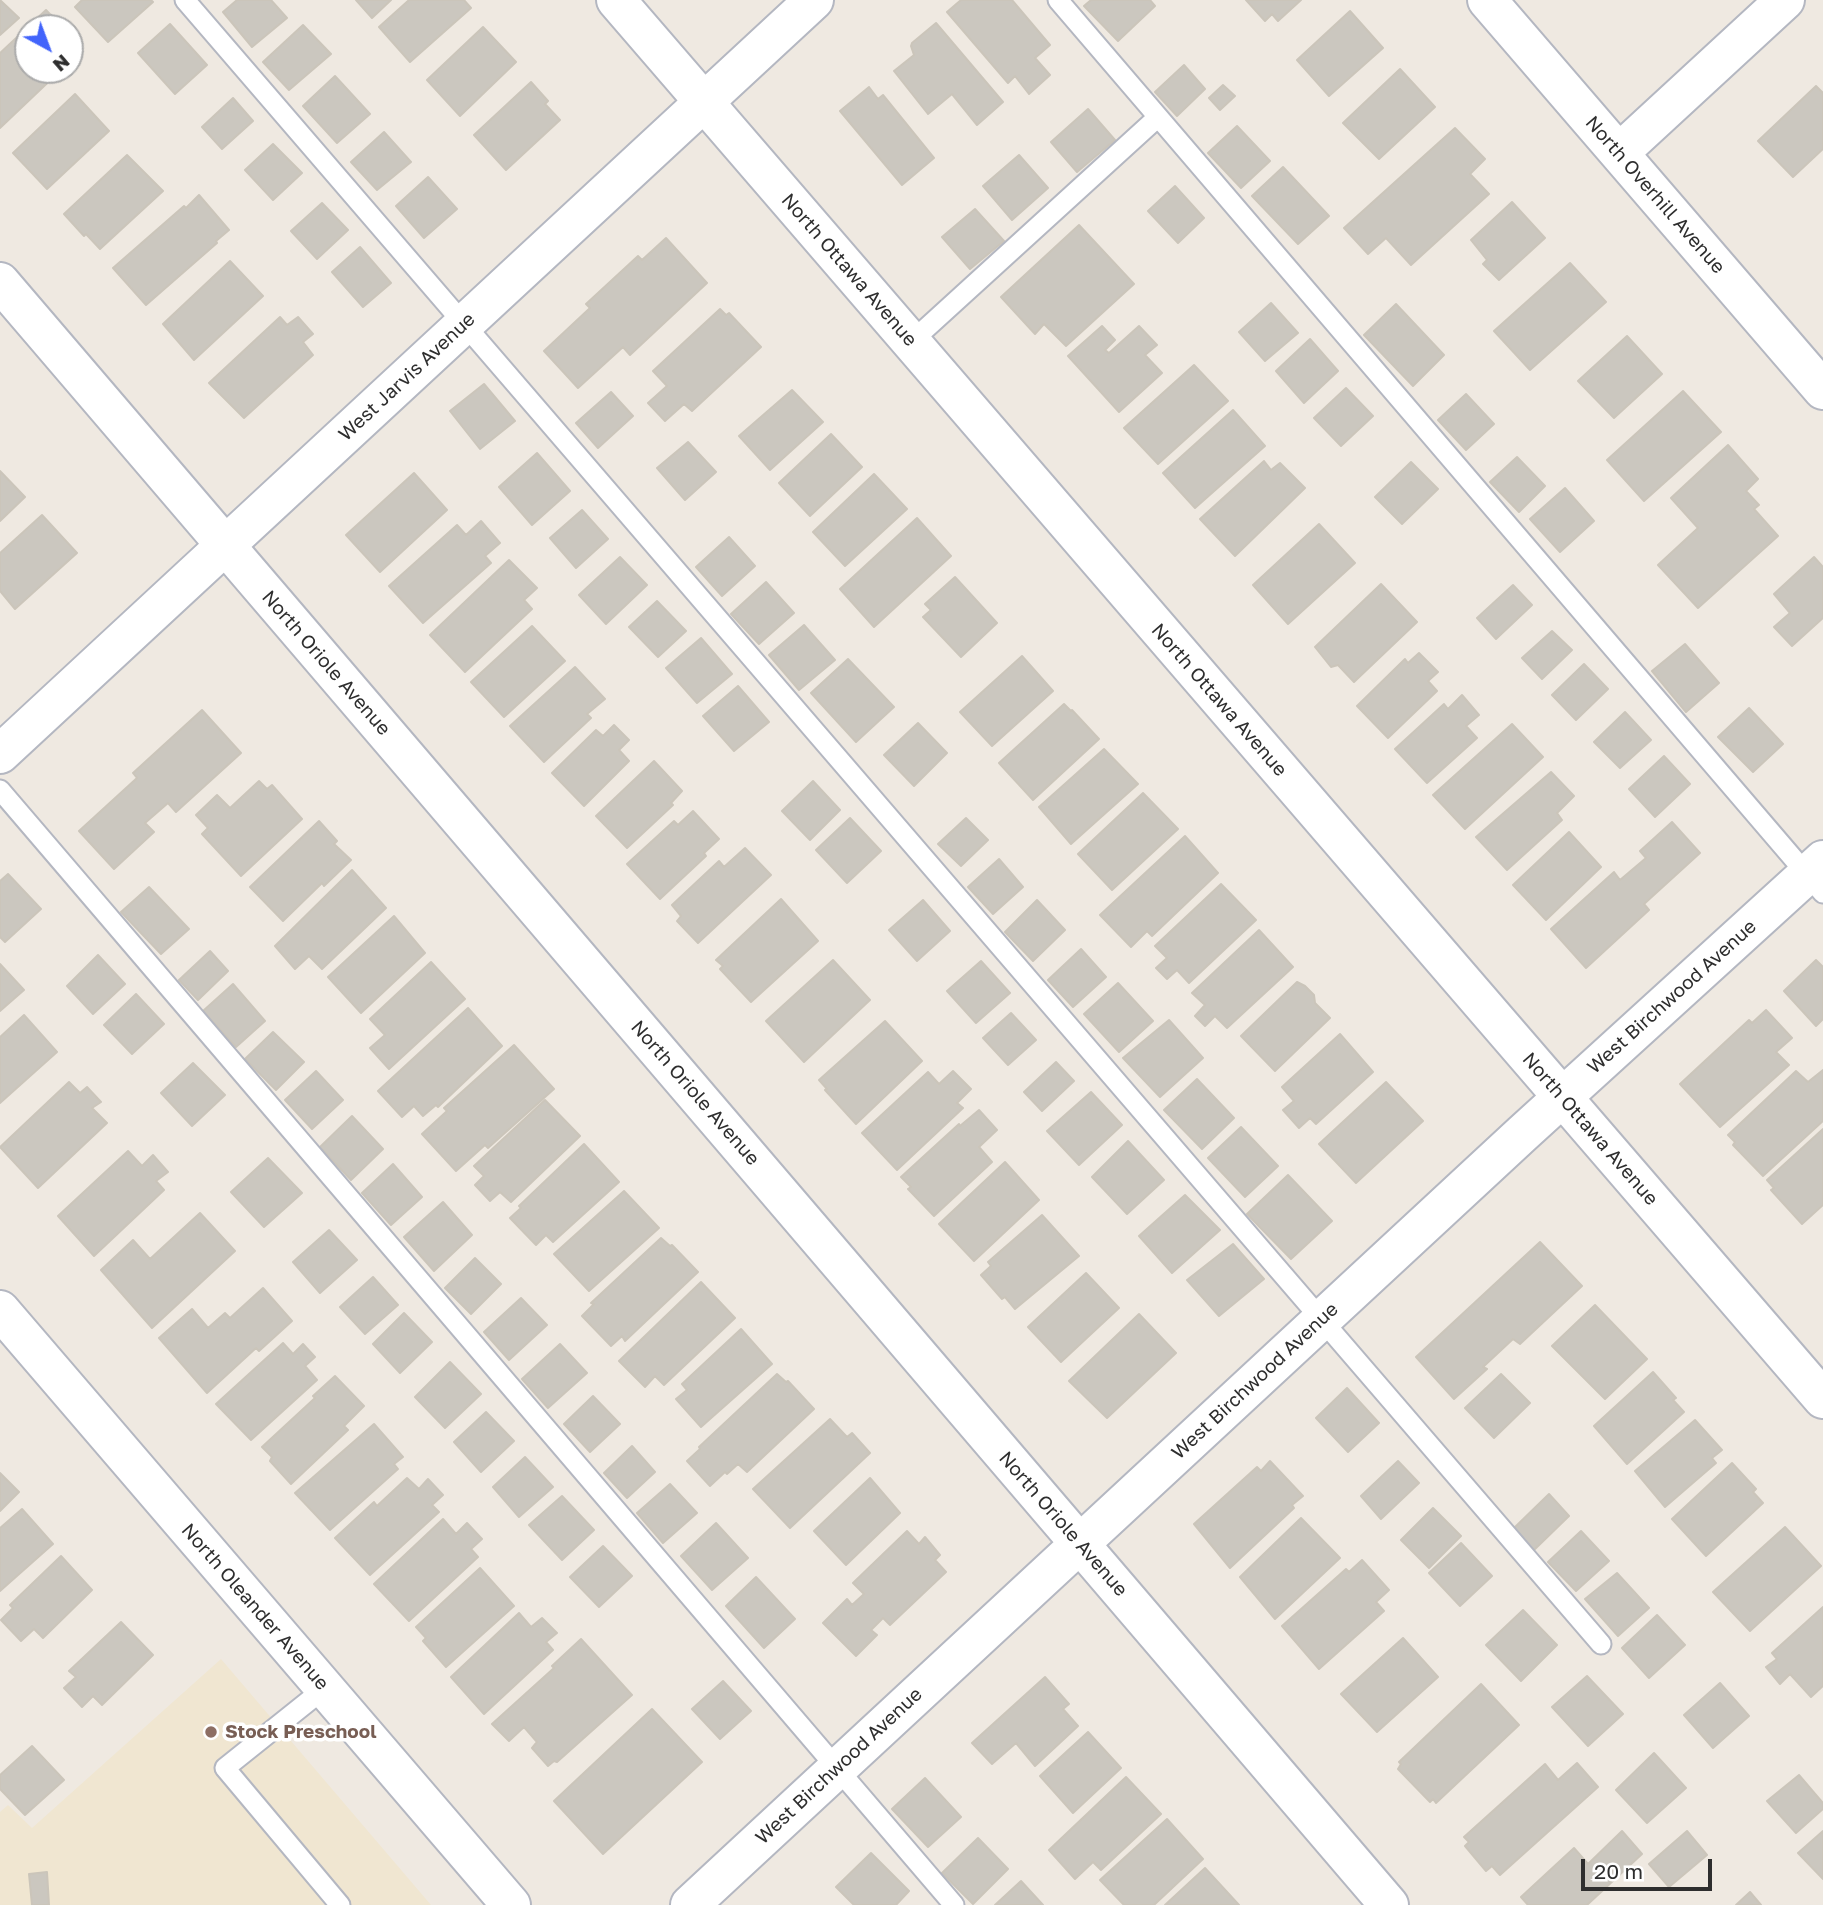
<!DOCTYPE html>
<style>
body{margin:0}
#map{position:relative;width:1823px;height:1905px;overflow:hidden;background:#efe9e1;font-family:"Golos Text",sans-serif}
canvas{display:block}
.north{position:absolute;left:14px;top:14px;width:70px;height:70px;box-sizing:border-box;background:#fff;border:2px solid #ababab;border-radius:50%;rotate:139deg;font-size:19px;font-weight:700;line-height:28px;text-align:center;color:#2e2e2e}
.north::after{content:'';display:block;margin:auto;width:24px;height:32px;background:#4264fb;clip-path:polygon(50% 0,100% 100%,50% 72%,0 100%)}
.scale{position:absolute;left:1581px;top:1859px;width:131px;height:32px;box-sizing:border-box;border:4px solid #2e2e2e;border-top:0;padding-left:9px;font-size:21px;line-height:24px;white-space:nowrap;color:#2e2e2e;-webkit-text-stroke:5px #fff;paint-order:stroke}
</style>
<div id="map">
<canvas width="1823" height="1905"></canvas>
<div class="north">N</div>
<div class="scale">20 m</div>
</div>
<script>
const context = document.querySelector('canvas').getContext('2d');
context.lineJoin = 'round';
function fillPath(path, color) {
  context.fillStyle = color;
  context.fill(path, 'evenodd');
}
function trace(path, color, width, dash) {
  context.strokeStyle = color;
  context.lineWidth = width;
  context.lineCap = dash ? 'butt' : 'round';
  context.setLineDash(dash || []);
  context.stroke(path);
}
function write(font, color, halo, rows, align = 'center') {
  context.font = font + ' "Golos Text",sans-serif';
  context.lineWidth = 7;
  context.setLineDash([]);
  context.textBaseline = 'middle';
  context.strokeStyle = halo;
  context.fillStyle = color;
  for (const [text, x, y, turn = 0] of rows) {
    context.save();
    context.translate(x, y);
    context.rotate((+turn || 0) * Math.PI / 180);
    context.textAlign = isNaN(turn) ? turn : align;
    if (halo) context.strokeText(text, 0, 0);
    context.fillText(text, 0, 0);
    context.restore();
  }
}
fillPath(new Path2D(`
 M221,1659L431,1905H0V1812L8,1805L32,1828Z`), '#f0e6d1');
const building = new Path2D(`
 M0,0L19,18L0,35Z
 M82,0H151L153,2L108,42L75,7Z
 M237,0H271L287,18L252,47L223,12Z
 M356,0H391L372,18Z
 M409,0H464L471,8L410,62L379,27Z
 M961,0H1012L1050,45L1035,58L1050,75L1029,94L1015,76L1008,83L947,12Z
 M1091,0H1150L1155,6L1118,41L1084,6Z
 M1246,0H1301L1278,21L1272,14L1265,21Z
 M46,10L63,28H28V70H61L0,128V53Z
 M1350,11L1383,48L1329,96L1297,60Z
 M936,23L1003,102L977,125L952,94L928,114L894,71L914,55L911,46L912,43Z
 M170,24L207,65L175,94L138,53Z
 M303,25L331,54L289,90L263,62Z
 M483,27L516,62L460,116L427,80Z
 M1184,65L1205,89L1177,116L1155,92Z
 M1400,69L1435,107L1379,159L1343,123Z
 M335,76L370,114L337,143L303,106Z
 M531,82L548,101L545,104L560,120L506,170L474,135Z
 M1223,85L1235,96L1220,110L1209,98Z
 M1816,86L1823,93V149L1793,177L1758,141Z
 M869,87L878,99L883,95L934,158L902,185L840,111Z
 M75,94L109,131L47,189L13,153Z
 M233,98L253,121L222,149L202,127Z
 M1088,109L1115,140L1077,172L1051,142Z
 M1237,126L1270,161L1241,188L1208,153Z
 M1455,128L1485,159L1470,174L1489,194L1411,265L1386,238L1368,254L1344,228Z
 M384,132L411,162L377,190L351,162Z
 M273,144L302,173L273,200L245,170Z
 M127,155L163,191L100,249L86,234L84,236L64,214Z
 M1019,155L1048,188L1012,220L983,186Z
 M1283,167L1329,216L1298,244L1252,196Z
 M428,177L457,209L424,238L396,206Z
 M1175,186L1204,218L1178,243L1148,211Z
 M199,195L229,230L216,241L217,243L146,305L113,268L184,206L186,208Z
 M1512,202L1545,238L1499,280L1483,264L1487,260L1471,240Z
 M322,203L348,230L317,259L291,231Z
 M975,209L1004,241L970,269L942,237Z
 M1079,225L1134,284L1066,346L1044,324L1035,334L1001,297Z
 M666,238L707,283L630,355L623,347L578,388L544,351L590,308L586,304L638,256L642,260Z
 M360,247L391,283L363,307L332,272Z
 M230,261L263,296L194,360L163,324Z
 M1570,263L1606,302L1530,370L1494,331Z
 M1271,303L1298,333L1265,361L1239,332Z
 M1396,304L1444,355L1413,386L1364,335Z
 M720,309L726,315L729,313L761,347L692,411L684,404L665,421L648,403L667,386L653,371Z
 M280,317L287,325L298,317L313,334L303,342L313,355L244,418L209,383Z
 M1102,326L1115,340L1105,350L1109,353L1139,326L1157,345L1145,355L1162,373L1119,412L1068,356Z
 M1627,336L1662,374L1614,418L1578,381Z
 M1310,339L1338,371L1304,403L1276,371Z
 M1194,365L1228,401L1158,464L1124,428Z
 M484,384L515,421L480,449L450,411Z
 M1346,388L1373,416L1341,446L1314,418Z
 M792,390L823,422L770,470L739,436Z
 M1683,391L1721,432L1644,501L1607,460Z
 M611,392L633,416L598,448L576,423Z
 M1466,394L1494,424L1466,450L1438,420Z
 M1233,410L1265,446L1195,508L1163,473Z
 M831,434L862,467L810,516L779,483Z
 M688,442L716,472L685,500L657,468Z
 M1728,445L1758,479L1746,491L1759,505L1754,509L1778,536L1698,608L1658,565L1698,528L1671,498Z
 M537,453L570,491L532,525L499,487Z
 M1517,457L1545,486L1519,512L1490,482Z
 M1264,461L1271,470L1280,463L1305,488L1235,556L1200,519Z
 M1411,462L1438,489L1402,524L1375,497Z
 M0,471L25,497L0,521Z
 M414,473L447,510L380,572L346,535Z
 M874,474L907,509L845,566L813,532Z
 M1565,488L1594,521L1560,552L1530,519Z
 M582,510L608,539L576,568L550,538Z
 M42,515L77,553L15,609L0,591V553Z
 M917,518L951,556L874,627L840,589Z
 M481,521L500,543L485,556L491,563L423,623L389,586L457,525L466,535Z
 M1319,524L1355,563L1288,624L1253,585Z
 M729,537L755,566L722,596L696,567Z
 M620,557L647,585L606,624L579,595Z
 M1814,557L1823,567V618L1792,646L1774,627L1790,613L1774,594Z
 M509,560L537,588L524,600L532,609L465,672L430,635Z
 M955,577L997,623L961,657L923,617L931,610L925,604Z
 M766,582L794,613L759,644L731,614Z
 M1381,584L1417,622L1354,682L1338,665L1331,667L1315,647Z
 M1513,585L1532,605L1496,639L1477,618Z
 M657,601L686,631L658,657L629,627Z
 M804,625L835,660L799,690L769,655Z
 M532,626L565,661L504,717L471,682Z
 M1552,631L1572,650L1542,679L1522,658Z
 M701,638L732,674L697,703L666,668Z
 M1685,644L1719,683L1686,712L1652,671Z
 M1419,653L1438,672L1428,681L1437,691L1388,738L1357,706L1405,659L1408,663Z
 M1022,656L1053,691L992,746L960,712Z
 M848,659L894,707L856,742L811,693Z
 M1584,664L1608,689L1576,720L1552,695Z
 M575,667L605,699L587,714L591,718L544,762L510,726Z
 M738,686L769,722L734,751L703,716Z
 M1462,695L1479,715L1466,726L1477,738L1427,783L1395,749L1444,704L1448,709Z
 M1064,704L1071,711L1072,710L1099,739L1033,800L999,763Z
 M1749,708L1783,744L1753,772L1718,737Z
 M202,710L241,753L176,812L168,803L145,823L154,832L114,869L79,831L137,778L133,773Z
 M1625,712L1651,740L1620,768L1594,742Z
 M918,723L947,753L914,786L884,755Z
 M1512,724L1543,757L1465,829L1433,795Z
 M614,725L629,740L619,750L629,761L584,806L552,773L596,730L603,736Z
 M1104,749L1138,784L1071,844L1039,807Z
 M1664,756L1690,784L1655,817L1629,789Z
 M654,761L682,791L671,803L673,805L627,848L596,816Z
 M1551,772L1574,796L1557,813L1562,820L1507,870L1476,837Z
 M259,781L267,789L272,785L302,819L241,876L202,834L208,828L196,815L217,795L230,808Z
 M813,781L840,810L810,840L782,811Z
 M1143,793L1178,829L1112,890L1078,854Z
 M693,811L719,839L704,853L706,856L660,899L627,864L674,821L678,825Z
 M850,818L881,851L847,883L816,850Z
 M966,818L988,840L961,866L938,844Z
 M319,821L337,841L334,844L351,860L324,886L322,883L283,921L250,887Z
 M1672,822L1700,853L1644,904L1649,910L1586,968L1551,929L1614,872L1620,880L1646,858L1640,851Z
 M1569,832L1601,867L1546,920L1513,885Z
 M1185,836L1218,873L1152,936L1147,931L1131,947L1100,915Z
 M745,848L771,875L698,943L677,921L681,916L672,905L719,861L724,867Z
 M999,859L1023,887L993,914L968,887Z
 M352,870L386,908L322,969L309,956L295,969L275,946Z
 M8,874L41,909L5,942L0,937V881Z
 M1221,884L1256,920L1189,983L1177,970L1167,979L1156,968L1167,958L1155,946Z
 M149,887L189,929L161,954L121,912Z
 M781,899L818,941L751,1002L720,969L723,966L716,960Z
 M923,900L950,931L917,961L889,930Z
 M1037,900L1065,930L1033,961L1005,932Z
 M394,916L425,953L361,1013L328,977Z
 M1259,930L1293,967L1227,1028L1215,1016L1205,1026L1195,1016L1205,1005L1192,993Z
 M1081,949L1106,977L1073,1007L1048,980Z
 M210,951L228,971L198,1000L179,980Z
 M98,955L125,984L93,1014L67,986Z
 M833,960L870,1000L804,1062L766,1021Z
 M1816,960L1823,967V1019L1816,1026L1784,991Z
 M981,961L1010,993L976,1023L947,991Z
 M431,962L465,999L389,1069L370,1048L385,1035L370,1019Z
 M0,964L24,990L0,1011Z
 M1297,982L1305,986L1314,995L1315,1003L1330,1018L1275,1071L1241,1036Z
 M1118,983L1153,1021L1119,1052L1084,1014Z
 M233,984L265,1021L236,1047L203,1011Z
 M136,994L164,1024L132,1054L104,1025Z
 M468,1008L502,1046L438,1107L436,1105L423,1116L414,1106L402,1117L378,1091Z
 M1766,1010L1792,1038L1776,1052L1789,1065L1720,1127L1680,1084L1749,1020L1752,1023Z
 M1011,1013L1036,1040L1008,1065L983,1038Z
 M24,1015L57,1052L0,1103V1037Z
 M1169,1020L1203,1058L1160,1097L1123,1058Z
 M885,1021L922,1061L856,1124L825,1090L827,1089L819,1080Z
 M273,1032L304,1062L276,1090L245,1059Z
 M1340,1034L1373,1072L1316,1124L1310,1118L1299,1128L1283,1110L1294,1101L1282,1087Z
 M514,1045L554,1089L488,1148L485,1145L456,1171L422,1134L447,1111L444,1108Z
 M1056,1062L1074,1081L1042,1111L1024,1092Z
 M193,1063L225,1095L192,1126L161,1093Z
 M1823,1070V1121L1763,1176L1733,1145L1735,1142L1728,1135L1796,1071L1808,1082Z
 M316,1071L343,1100L312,1129L285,1100Z
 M953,1071L971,1089L957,1103L963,1108L897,1170L862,1133L928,1072L939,1084Z
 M1197,1079L1234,1118L1202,1149L1164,1110Z
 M69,1082L80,1093L87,1087L101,1102L92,1108L107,1123L38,1188L0,1147Z
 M1386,1082L1423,1121L1356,1183L1319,1144Z
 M1091,1092L1122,1125L1079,1165L1047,1131Z
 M545,1100L580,1136L511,1202L500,1192L490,1201L475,1185L484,1176L474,1166Z
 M979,1110L997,1130L979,1147L992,1162L934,1216L908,1189L911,1187L901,1177L959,1124L960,1126Z
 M352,1116L383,1149L351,1180L320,1147Z
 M1241,1127L1278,1166L1245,1197L1208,1158Z
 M1823,1129V1205L1802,1224L1771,1190L1774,1188L1767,1180Z
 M1128,1141L1164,1180L1127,1214L1092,1177Z
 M584,1144L619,1182L553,1242L546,1235L536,1245L510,1218L521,1208L519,1206Z
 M128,1151L142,1166L153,1155L168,1172L156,1181L164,1190L94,1256L58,1216Z
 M268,1158L302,1193L264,1227L231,1192Z
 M1005,1162L1039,1200L974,1261L939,1224Z
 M393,1164L422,1197L391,1225L362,1193Z
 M1288,1175L1332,1221L1291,1259L1247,1214Z
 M624,1191L659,1228L589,1291L554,1254Z
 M1185,1195L1220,1230L1172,1273L1139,1236Z
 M443,1202L472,1235L434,1271L404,1237Z
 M200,1213L235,1251L152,1328L101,1270L133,1240L150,1259Z
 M1042,1215L1079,1256L1015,1309L1005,1297L1002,1299L981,1275L991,1266L988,1262Z
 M329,1230L357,1260L320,1293L293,1262Z
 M661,1238L670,1246L672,1245L698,1272L625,1341L622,1336L611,1346L582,1316L594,1304L591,1303Z
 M1540,1242L1582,1286L1520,1344L1513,1339L1483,1367L1487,1369L1454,1399L1416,1357Z
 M1233,1244L1264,1279L1219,1316L1187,1280Z
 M475,1258L501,1284L471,1314L445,1288Z
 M1086,1273L1119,1308L1061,1362L1028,1327Z
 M373,1277L398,1305L365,1334L340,1307Z
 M701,1282L735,1318L664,1385L655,1376L645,1387L619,1361Z
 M263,1288L292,1321L259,1351L256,1348L207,1393L159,1338L192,1309L208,1328L225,1313L230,1318Z
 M521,1298L547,1325L509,1360L484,1332Z
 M1595,1305L1647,1359L1605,1399L1552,1346Z
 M404,1313L432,1342L400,1373L373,1344Z
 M1139,1314L1176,1353L1107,1418L1069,1381Z
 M741,1329L772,1364L701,1427L676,1399L687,1390L682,1384Z
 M283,1343L293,1354L303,1344L315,1357L305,1366L317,1380L251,1440L216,1404Z
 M560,1344L587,1373L548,1408L522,1379Z
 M450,1362L481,1394L445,1428L415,1397Z
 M1653,1372L1676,1398L1673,1400L1684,1412L1627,1464L1594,1426Z
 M777,1374L786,1382L788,1381L814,1409L747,1472L738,1464L727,1474L725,1472L710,1486L687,1461L700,1449L699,1447Z
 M1501,1374L1530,1403L1494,1438L1465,1408Z
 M335,1376L364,1406L344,1426L348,1430L291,1484L270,1461L272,1457L262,1447L315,1398L313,1396Z
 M1347,1388L1379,1423L1348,1452L1316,1418Z
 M593,1396L620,1424L590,1452L564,1424Z
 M486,1412L514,1441L481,1472L454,1442Z
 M830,1419L847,1437L852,1433L870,1453L790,1528L753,1489Z
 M1695,1420L1722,1450L1712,1458L1716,1463L1665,1507L1635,1471Z
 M374,1424L403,1457L394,1464L398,1469L330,1530L295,1493Z
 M632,1446L655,1472L627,1498L604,1473Z
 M525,1457L553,1487L519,1517L493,1487Z
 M1270,1461L1303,1496L1292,1505L1294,1508L1230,1568L1194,1524L1257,1467L1261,1471Z
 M1398,1461L1419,1483L1381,1519L1361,1496Z
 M1732,1463L1756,1489L1753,1492L1763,1503L1706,1556L1672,1519Z
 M0,1473L19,1492L0,1511Z
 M407,1478L419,1489L428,1479L443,1495L432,1505L439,1512L370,1575L335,1538L374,1502L377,1506Z
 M870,1478L900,1513L846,1565L814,1531Z
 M670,1484L697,1513L663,1543L637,1513Z
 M1549,1494L1569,1516L1534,1550L1513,1529Z
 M562,1496L594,1530L562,1560L529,1525Z
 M1433,1508L1461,1536L1429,1568L1401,1540Z
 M22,1509L53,1544L0,1591V1528Z
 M1301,1518L1340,1558L1275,1619L1240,1577Z
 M443,1519L456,1534L467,1523L482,1539L471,1549L478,1557L409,1621L374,1584Z
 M716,1523L748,1558L712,1590L681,1556Z
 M1785,1527L1821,1566L1750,1631L1713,1592Z
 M907,1531L919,1544L925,1537L940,1555L935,1560L946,1572L890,1625L883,1618L871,1630L877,1635L856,1656L823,1623L847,1599L852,1605L864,1594L853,1583Z
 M1581,1531L1609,1561L1576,1591L1548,1562Z
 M1461,1543L1492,1576L1460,1606L1429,1573Z
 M603,1546L632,1576L599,1607L570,1577Z
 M61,1556L92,1590L43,1638L34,1629L21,1641L1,1620L13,1608L10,1605Z
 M1362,1560L1389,1590L1376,1602L1384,1611L1319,1669L1282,1626L1346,1569L1349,1572Z
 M480,1568L514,1606L446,1667L423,1641L426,1638L416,1627Z
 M1617,1573L1649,1608L1618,1636L1585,1599Z
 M756,1577L795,1619L764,1648L726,1606Z
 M1823,1607V1686L1811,1697L1790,1674L1780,1684L1766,1667L1777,1659L1772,1653Z
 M1523,1610L1557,1645L1521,1681L1486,1645Z
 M519,1613L531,1627L542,1618L557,1633L546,1642L553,1650L484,1714L451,1677Z
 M1657,1615L1685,1645L1649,1678L1622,1648Z
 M121,1622L153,1655L102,1705L93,1696L82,1707L64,1688L76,1677L69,1671Z
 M1403,1638L1438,1677L1377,1732L1341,1694Z
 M581,1639L632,1695L557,1762L554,1761L548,1766L532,1748L537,1742L524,1727L509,1741L492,1724L554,1668L552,1666Z
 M1587,1676L1623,1714L1588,1746L1552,1707Z
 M1045,1677L1069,1704L1063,1709L1078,1726L1035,1766L1016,1743L992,1764L972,1743Z
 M723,1681L751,1711L720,1739L692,1709Z
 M1720,1683L1749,1716L1713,1748L1684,1715Z
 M1481,1684L1519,1725L1436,1803L1433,1799L1430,1802L1398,1769L1401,1764L1399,1762Z
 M652,1709L702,1762L603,1854L554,1801Z
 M1088,1732L1121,1768L1073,1813L1040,1776Z
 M32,1746L64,1780L25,1815L0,1789V1775Z
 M1654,1753L1686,1788L1647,1823L1616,1790Z
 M1577,1763L1598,1787L1500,1875L1492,1866L1486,1871L1465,1846L1469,1842L1464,1837L1545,1764L1558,1780Z
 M1799,1775L1823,1803V1809L1796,1833L1767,1801Z
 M1126,1777L1161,1814L1101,1870L1093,1862L1075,1879L1049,1850Z
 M925,1778L961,1817L928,1847L892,1809Z
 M1167,1819L1203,1859L1154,1905H1124L1100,1880Z
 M1622,1831L1642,1854L1587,1905H1528L1521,1897L1574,1848L1588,1864Z
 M1687,1831L1707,1855L1669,1887L1649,1864Z
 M1823,1831V1879L1798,1853Z
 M978,1838L1008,1869L973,1904L942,1873Z
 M871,1853L909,1891L896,1905H854L836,1887Z
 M1205,1868L1239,1905H1165Z
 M47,1872L49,1905H32L29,1874Z
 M1021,1881L1043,1905H995Z
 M1750,1892L1761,1905H1736Z`);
fillPath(building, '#cbc7bf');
trace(building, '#cbc5ba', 2);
const service = new Path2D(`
 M185,0L1601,1644
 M1058,0L1823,893
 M911,342L1158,117
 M0,790L954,1905
 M325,1688L225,1768L340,1905`);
const minor = new Path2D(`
 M616,0L1823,1399
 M1487,0L1823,390
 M1619,153L1785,0
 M0,282L1389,1905
 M0,754L814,0
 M0,1310L511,1905
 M690,1905L1522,1134L1823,860`);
trace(service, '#b4b7c1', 23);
trace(minor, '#b4b7c1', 42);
trace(service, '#fff', 19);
trace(minor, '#fff', 38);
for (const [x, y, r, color] of [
 [211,1732,7,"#8d6e63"]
]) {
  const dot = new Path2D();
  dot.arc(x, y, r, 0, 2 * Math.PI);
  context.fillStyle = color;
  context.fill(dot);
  trace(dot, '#fff', 2.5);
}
write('19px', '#2e2e2e', '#fff', [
 ["North Overhill Avenue",1655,195,49],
 ["North Ottawa Avenue",849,270,49],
 ["West Jarvis Avenue",407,377,-43],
 ["North Oriole Avenue",326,663,49],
 ["North Ottawa Avenue",1219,700,49],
 ["West Birchwood Avenue",1672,997,-42],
 ["North Oriole Avenue",695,1093,49],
 ["North Ottawa Avenue",1590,1129,49],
 ["West Birchwood Avenue",1255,1381,-43],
 ["North Oriole Avenue",1063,1524,49],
 ["North Oleander Avenue",255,1607,49],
 ["West Birchwood Avenue",839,1766,-43]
]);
write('bold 19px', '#785e54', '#fff', [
 ["Stock Preschool",225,1732]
], 'left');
</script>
